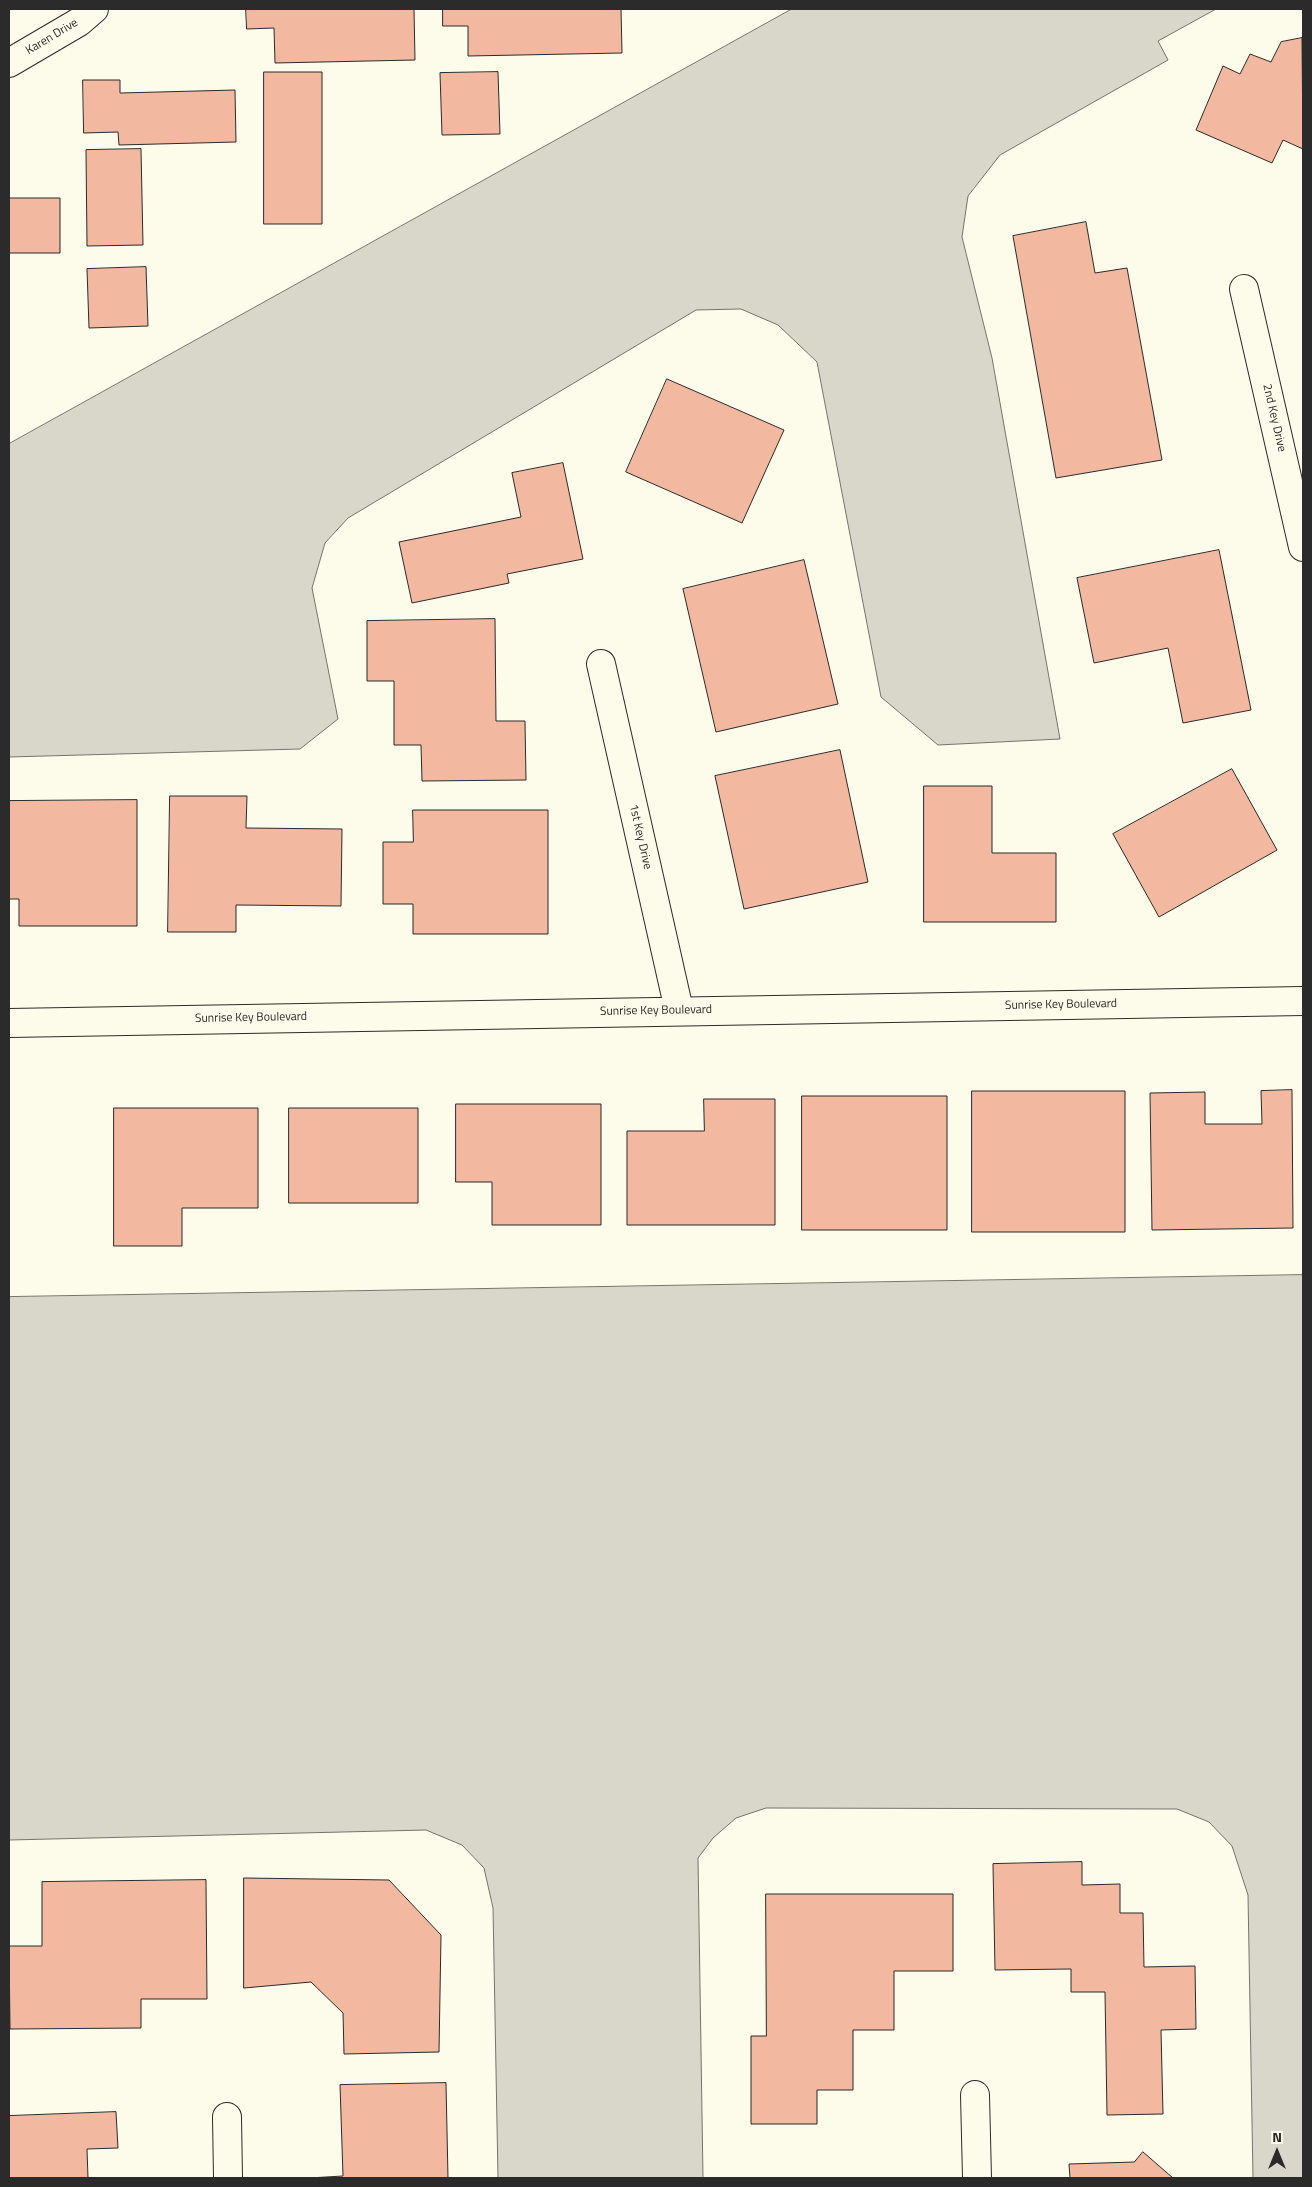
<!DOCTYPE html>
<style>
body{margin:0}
#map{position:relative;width:1312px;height:2187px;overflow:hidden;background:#fdfbea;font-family:"Titillium Web",sans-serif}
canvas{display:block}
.frame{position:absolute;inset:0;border:10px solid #2b2b2b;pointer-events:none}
.north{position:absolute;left:1252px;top:2127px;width:50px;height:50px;-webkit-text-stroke:4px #fdfbea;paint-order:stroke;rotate:0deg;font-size:14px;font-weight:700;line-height:20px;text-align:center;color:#2b2b2b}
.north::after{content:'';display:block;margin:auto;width:18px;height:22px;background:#2b2b2b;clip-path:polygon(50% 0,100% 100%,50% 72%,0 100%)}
</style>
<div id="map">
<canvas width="1312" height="2187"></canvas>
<div class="frame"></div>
<div class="north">N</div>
</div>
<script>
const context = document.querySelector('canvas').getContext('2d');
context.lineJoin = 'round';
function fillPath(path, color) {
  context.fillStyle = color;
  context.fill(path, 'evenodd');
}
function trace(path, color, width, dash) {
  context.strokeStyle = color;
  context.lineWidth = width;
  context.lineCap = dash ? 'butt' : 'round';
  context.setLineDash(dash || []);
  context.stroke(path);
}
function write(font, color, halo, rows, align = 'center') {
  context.font = font + ' "Titillium Web",sans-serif';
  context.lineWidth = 4;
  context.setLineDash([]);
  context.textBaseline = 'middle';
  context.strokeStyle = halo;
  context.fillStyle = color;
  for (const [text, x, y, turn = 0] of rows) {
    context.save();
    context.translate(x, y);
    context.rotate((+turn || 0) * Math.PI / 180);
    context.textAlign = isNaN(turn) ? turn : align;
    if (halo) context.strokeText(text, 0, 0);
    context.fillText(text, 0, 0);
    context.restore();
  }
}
const water = new Path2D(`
 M792,9H1216L1158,41L1168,60L1000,155L968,196L962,237L992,358L1060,739L938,745L881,697L817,362L778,325L741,309L696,310L348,518L325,543L312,588L338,719L300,749L9,757V444Z
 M1303,1275V2178H1253L1248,1895L1232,1846L1209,1822L1177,1809L766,1808L736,1818L713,1838L698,1858L703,2178H498L493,1908L484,1868L462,1845L426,1830L9,1840V1297Z`);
fillPath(water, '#d8d7c9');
trace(water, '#74746e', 1);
const building = new Path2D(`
 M246,9H414L415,60L275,63L274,28L247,29Z
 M443,9H621L622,53L468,56V26H443Z
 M1302,38L1303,149L1283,140L1272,163L1196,130L1223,66L1240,74L1250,54L1271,62L1281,42Z
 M264,72H322V224H264Z
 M498,72L500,134L442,135L440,73Z
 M83,80H120V93L235,90L236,142L119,145L118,132L84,133Z
 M141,149L143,245L87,246L86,150Z
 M9,198H60V253H9Z
 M1086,222L1095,273L1127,268L1162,460L1056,478L1013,236Z
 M146,267L148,326L89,328L87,269Z
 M667,379L784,430L742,523L626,472Z
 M563,463L583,559L507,574L509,583L412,603L399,542L521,517L512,473Z
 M1219,550L1251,710L1183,723L1168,648L1094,663L1077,578Z
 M804,560L838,704L716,732L683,589Z
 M495,619L496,721H525L526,780L422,781L421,745H394V681H367V621Z
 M840,750L868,882L744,909L715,776Z
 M1232,769L1277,850L1159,917L1113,834Z
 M924,786H992V853H1056V922H924Z
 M170,796H247L246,828L342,829L341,906L236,905V932H168Z
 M137,800V926H19V899H9V801Z
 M413,810H548V934H413V904H383V842H413Z
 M1292,1090L1293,1228L1152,1230L1150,1093L1205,1092V1124H1262L1261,1091Z
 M972,1091H1125V1232H972Z
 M802,1096H947V1230H802Z
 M704,1099H775V1225H627V1131H704Z
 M456,1104H601V1225H492V1182H456Z
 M114,1108H258V1208H182V1246H114Z
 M289,1108H418V1203H289Z
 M1082,1862V1885L1120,1884V1913H1143L1144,1967L1195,1966L1196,2029L1161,2030L1163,2114L1107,2115L1105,1992H1071V1969L995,1970L993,1864Z
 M244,1878L389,1880L441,1935L439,2052L344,2054L343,2013L311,1982L244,1988Z
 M206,1880L207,1999H141V2028L10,2029L9,1946H42V1882Z
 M766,1894H953V1971H894V2030H853V2090H817V2124H751V2036H766Z
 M446,2083L448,2178H309L343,2176L340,2085Z
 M116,2112L118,2148L87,2149L88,2178H9V2116Z
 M1143,2152L1173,2178H1070L1069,2164L1134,2162Z`);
fillPath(building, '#f2b8a0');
trace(building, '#2b2b2b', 1);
const street = new Path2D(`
 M9,63L79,22L94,9
 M1244,289L1303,547
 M601,664L679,1010
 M9,1023L1303,1001
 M975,2095L977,2178
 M227,2117L228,2178`);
trace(street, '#2b2b2b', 30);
trace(street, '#fdfbea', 28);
write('12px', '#2b2b2b', '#fdfbea', [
 ["Karen Drive",52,37,-31],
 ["2nd Key Drive",1274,418,77],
 ["1st Key Drive",640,837,77],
 ["Sunrise Key Boulevard",1061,1005,-1],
 ["Sunrise Key Boulevard",656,1011,-1],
 ["Sunrise Key Boulevard",251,1018,-1]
]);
</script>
